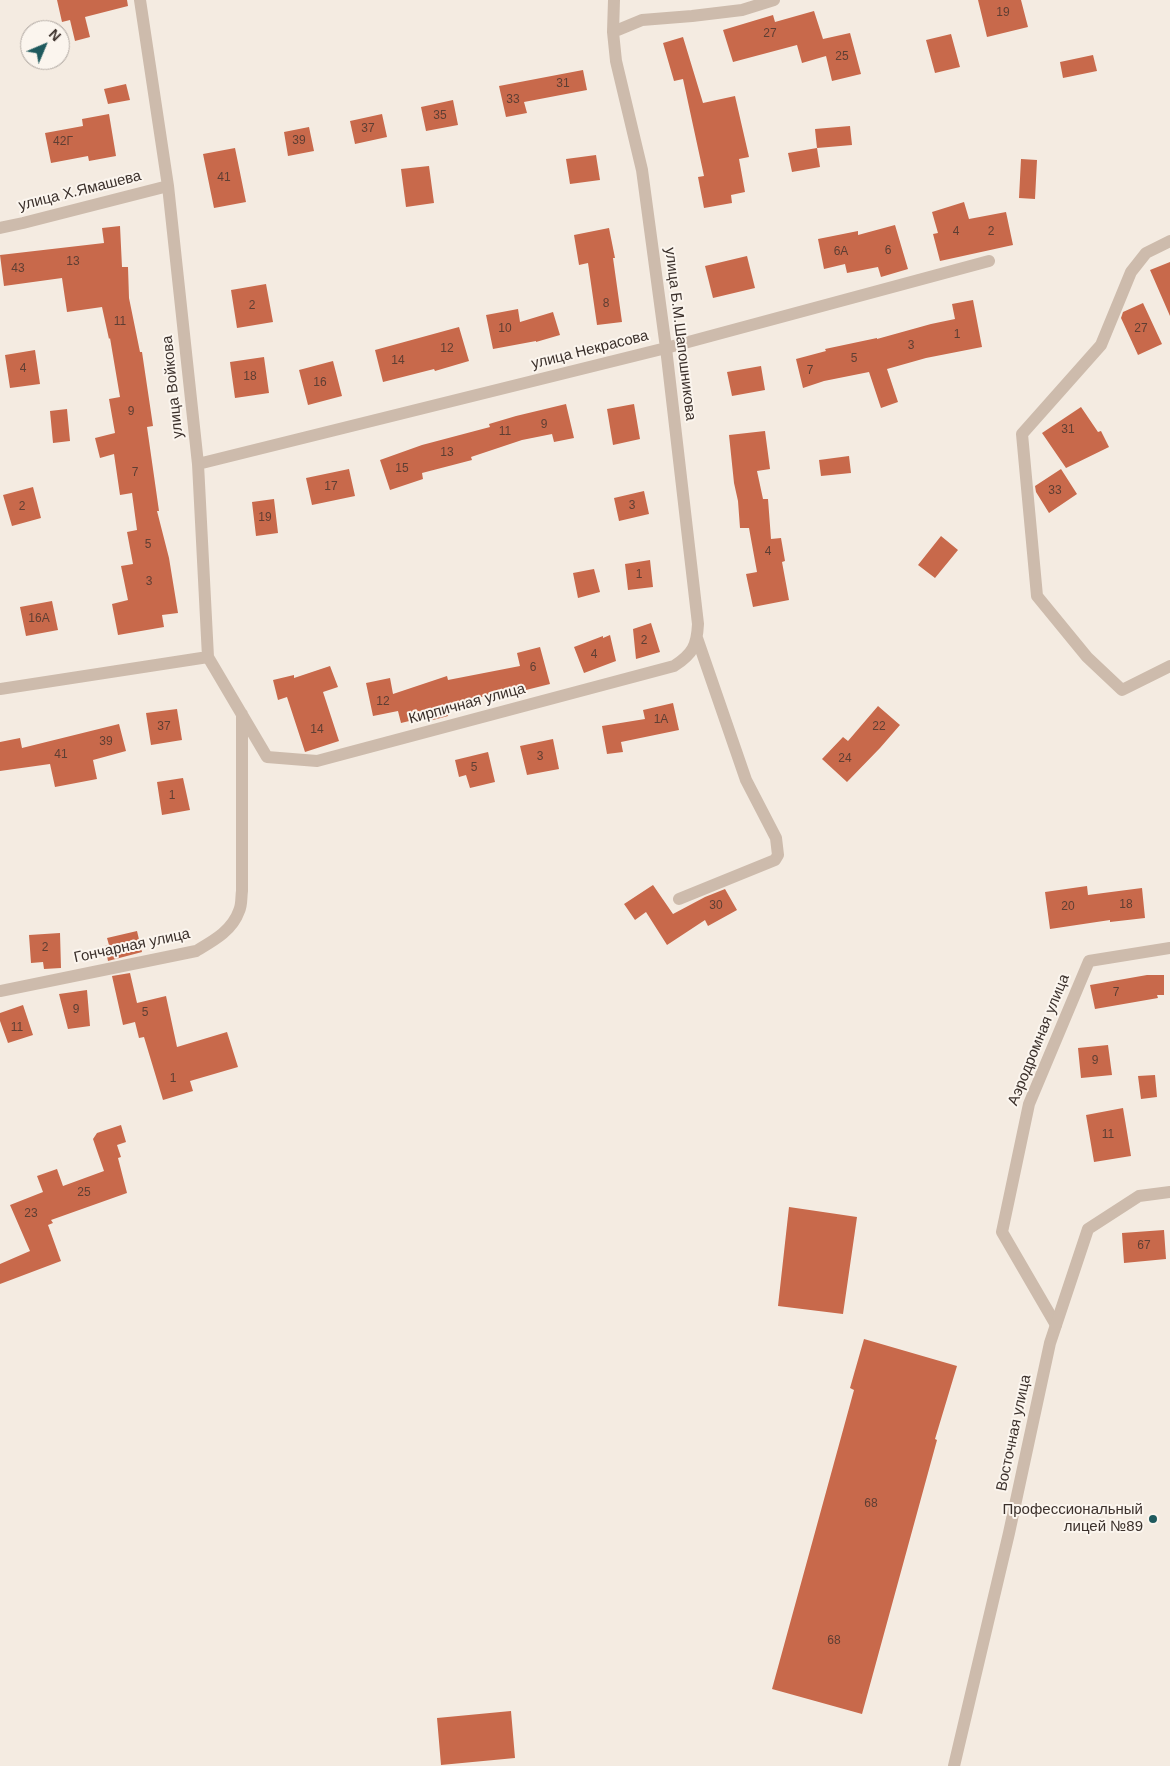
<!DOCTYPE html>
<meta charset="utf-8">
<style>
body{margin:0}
#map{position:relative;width:1170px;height:1766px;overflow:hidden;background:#f4ebe1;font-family:Helvetica,sans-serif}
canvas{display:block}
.north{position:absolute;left:20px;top:20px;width:50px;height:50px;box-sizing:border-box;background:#fbf5ee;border:1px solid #aea6a0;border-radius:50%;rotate:45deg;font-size:14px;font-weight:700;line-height:20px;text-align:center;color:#3b302b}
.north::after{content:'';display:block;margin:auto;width:18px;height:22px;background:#1f5a5e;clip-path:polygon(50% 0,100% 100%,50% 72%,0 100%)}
</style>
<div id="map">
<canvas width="1170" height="1766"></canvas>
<div class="north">N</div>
</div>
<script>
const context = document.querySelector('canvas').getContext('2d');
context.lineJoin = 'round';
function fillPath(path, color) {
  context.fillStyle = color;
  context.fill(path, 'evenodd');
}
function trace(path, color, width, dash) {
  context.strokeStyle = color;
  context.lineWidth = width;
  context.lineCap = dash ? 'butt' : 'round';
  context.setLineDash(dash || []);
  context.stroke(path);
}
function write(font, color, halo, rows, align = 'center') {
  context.font = font + ' Helvetica,sans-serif';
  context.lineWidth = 4;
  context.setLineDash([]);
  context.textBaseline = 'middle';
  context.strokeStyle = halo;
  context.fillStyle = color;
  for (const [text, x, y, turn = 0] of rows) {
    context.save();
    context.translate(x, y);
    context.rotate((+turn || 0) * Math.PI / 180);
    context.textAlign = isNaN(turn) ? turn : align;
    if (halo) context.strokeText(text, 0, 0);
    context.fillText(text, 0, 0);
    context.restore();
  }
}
fillPath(new Path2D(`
 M57,0H127L128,6L85,17L90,37L75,41L70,20L62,22Z
 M978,0H1021L1028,27L987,37Z
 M814,11L823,39L850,33L861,74L832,81L826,56L802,63L797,45L733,62L723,30L773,15L775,22Z
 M951,34L960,67L935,73L926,40Z
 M683,37L703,103L735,96L749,157L739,159L745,192L731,195L732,203L704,208L698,177L704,176L683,79L674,81L663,43Z
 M1093,55L1097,71L1063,78L1060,62Z
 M583,70L587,90L524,102L527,113L506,117L499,86Z
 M126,84L130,100L108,104L104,89Z
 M453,100L458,125L426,131L421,107Z
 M109,114L116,156L89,161L88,156L51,163L45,133L83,126L82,119Z
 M382,114L387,137L355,144L350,121Z
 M850,126L852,145L817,148L815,129Z
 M309,127L314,151L288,156L284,132Z
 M235,148L246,202L214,208L203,154Z
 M817,148L820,167L792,172L788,153Z
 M596,155L600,180L570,184L566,159Z
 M1021,159L1037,160L1035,199L1019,198Z
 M429,166L434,203L406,207L401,169Z
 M964,202L969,219L1006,212L1013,245L940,261L933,234L938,233L932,212Z
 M895,225L908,269L881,277L878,267L847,273L845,264L824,269L818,239L858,231V235Z
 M120,226L122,267H128L129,298L140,352H142L153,426L147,427L159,511H157L169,558L178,613L162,615L164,627L118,635L112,604L128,600L121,566L133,564L127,532L137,530L132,493L120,495L114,454L100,458L95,438L115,433L109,399L120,397L110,338L109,339L102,307L67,312L62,278L4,286L0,255L104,243L102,228Z
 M609,228L615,258H613L622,322L597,325L588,263L579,265L574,235Z
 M747,256L755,288L713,298L705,266Z
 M1170,262V316L1150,270Z
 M266,284L273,322L237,328L231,290Z
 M973,300L982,347L926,358L887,369L898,402L881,408L869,372L824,381L803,388L796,359L826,351L825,349L877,338V339L931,324L955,319L952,304Z
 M1143,303L1162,344L1138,355L1121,318L1123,312Z
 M518,309L520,322L553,312L560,335L536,342V341L493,349L486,315Z
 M459,327L469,361L435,371L434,369L383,382L375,350Z
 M35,350L40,384L10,388L5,355Z
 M264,357L269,393L235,398L230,362Z
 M333,361L342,396L308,405L299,370Z
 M761,366L765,390L732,396L727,372Z
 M566,404L574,438L554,442L552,434L522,440L471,457L472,460L422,473L423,479L390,490L380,460L422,445L490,427L489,424L516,416Z
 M634,404L640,439L613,445L607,409Z
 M1081,407L1098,432L1101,431L1109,447L1066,468L1042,433Z
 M67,409L70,441L53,443L50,411Z
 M765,431L770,469L757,471L763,499H768L771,539L781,538L785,561L782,562L789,600L753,607L746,574L757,572L749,528H740L738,501L734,483L729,435Z
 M849,456L851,473L821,476L819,460Z
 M349,469L355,496L312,505L306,478Z
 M1061,469L1077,494L1049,513L1036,492L1035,486Z
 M33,487L41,518L12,526L3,495Z
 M644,491L649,514L619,521L614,498Z
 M274,499L278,533L256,536L252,502Z
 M941,536L958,550L935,578L918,565Z
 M650,560L653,587L628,590L625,564Z
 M594,569L600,592L578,598L573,573Z
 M52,601L58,630L26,636L20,607Z
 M651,623L660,652L636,659L633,629Z
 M610,635L616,661L584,673L574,647L603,636V638Z
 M540,647L550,684L526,690V688L456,702L457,705L446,708L448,716L433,720L430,716L401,723L398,711L373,716L366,683L390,678L393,694L447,676L448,680L520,666L517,653Z
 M330,666L338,687L323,692L339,741L305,752L287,697L278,700L273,680L294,675V678Z
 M673,703L679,730L621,742L623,752L607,754L602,726L645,719L643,710Z
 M878,706L900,725L880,748L847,782L822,759L843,737L848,741Z
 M177,709L182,740L151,745L146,713Z
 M119,724L126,751L93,760L97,779L55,787L50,764L0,771V742L20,738L22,748Z
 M553,739L559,769L527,775L520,746Z
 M488,752L495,782L470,788L466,775L459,777L455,760Z
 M183,778L190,810L162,815L157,782Z
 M653,885L673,914L705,897L725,889L737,910L708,926L705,920L667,945L646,912L635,920L624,904Z
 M1087,886L1088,895L1142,888L1145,918L1110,922V920L1050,929L1045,892Z
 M137,931L142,952L108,961L105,946L109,945L107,938Z
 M60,933L61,968L44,969L43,962L31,963L29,935Z
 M130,973L137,1003L166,996L177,1047L227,1032L238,1067L190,1081L193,1091L163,1100L144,1037L139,1038L135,1022L123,1025L112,976Z
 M1147,975H1164V995H1157L1158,998L1095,1009L1090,985Z
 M87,990L90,1026L68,1029L59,994Z
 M23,1005L33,1035L8,1043L0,1021V1013Z
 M1108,1045L1112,1075L1081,1078L1078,1048Z
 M1155,1075L1157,1097L1141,1099L1138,1076Z
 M1123,1108L1131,1156L1094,1162L1086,1115Z
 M121,1125L126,1142L117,1145L121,1157L118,1158L127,1193L51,1220L53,1223L48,1225L61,1261L0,1284V1264L30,1251L10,1205L43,1192L37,1176L57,1169L63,1186L104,1171L93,1139L97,1133Z
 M789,1207L857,1217L843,1314L778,1306Z
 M1164,1230L1166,1259L1124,1263L1122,1233Z
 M864,1339L957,1366L935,1439L937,1440L862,1714L772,1689L854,1390L850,1388Z
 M511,1711L515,1758L441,1765L437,1718Z`), '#c8694b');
trace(new Path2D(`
 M140,0L168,186L198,464L208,657L267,757L317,761L674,666C693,654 697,645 698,624L666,348L642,170L616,61L613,32L614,0
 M613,32L642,20L692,16L742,10L774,0
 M0,228L23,223L168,186
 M1170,241L1146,253L1131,272L1101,345L1022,434L1037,596L1087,657L1122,690L1170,666
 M198,464L666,348L989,261
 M0,689L208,657
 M679,899L775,860L778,855L776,838L746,780L697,638
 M0,991L196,951C213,941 232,931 239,911C242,905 241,897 242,891V714
 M1056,1325L1002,1232L1029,1104L1089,961L1170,948`), '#cdbbac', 12);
trace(new Path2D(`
 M954,1766L1009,1533L1050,1343L1088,1229L1139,1196L1170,1192`), '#cdbbac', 12);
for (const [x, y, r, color] of [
 [1153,1519,5,"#1f5a5e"]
]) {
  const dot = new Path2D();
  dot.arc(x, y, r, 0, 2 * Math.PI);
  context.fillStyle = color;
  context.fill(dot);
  trace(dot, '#fbf5ee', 2);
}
write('12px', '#5e3e33', null, [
 ["19",1003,13],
 ["27",770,34],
 ["25",842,57],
 ["31",563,84],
 ["33",513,100],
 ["35",440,116],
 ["37",368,129],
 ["39",299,141],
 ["42Г",63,142],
 ["41",224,178],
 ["4",956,232],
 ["2",991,232],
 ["6",888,251],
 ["6А",841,252],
 ["13",73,262],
 ["43",18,269],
 ["8",606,304],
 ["2",252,306],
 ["11",120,322],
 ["10",505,329],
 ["27",1141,329],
 ["1",957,335],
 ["3",911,346],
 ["12",447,349],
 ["5",854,359],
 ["14",398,361],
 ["4",23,369],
 ["7",810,371],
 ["18",250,377],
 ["16",320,383],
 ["9",131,412],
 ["9",544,425],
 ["31",1068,430],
 ["11",505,432],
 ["13",447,453],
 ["15",402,469],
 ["7",135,473],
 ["17",331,487],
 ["33",1055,491],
 ["3",632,506],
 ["2",22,507],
 ["19",265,518],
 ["5",148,545],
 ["4",768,552],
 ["1",639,575],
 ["3",149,582],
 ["16А",39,619],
 ["2",644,641],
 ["4",594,655],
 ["6",533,668],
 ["12",383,702],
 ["1А",661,720],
 ["37",164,727],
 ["22",879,727],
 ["14",317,730],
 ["39",106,742],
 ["41",61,755],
 ["3",540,757],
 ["24",845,759],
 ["5",474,768],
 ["1",172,796],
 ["18",1126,905],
 ["30",716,906],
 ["20",1068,907],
 ["2",45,948],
 ["7",1116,993],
 ["9",76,1010],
 ["5",145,1013],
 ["11",17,1028],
 ["9",1095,1061],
 ["1",173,1079],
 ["11",1108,1135],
 ["25",84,1193],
 ["23",31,1214],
 ["67",1144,1246],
 ["68",871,1504],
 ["68",834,1641]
]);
write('15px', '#3b302b', '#fbf5ee', [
 ["улица Х.Ямашева",80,191,-14],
 ["улица Б.М.Шапошникова",680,334,83],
 ["улица Некрасова",590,350,-14],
 ["улица Войкова",173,387,-96],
 ["Кирпичная улица",467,704,-15],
 ["Гончарная улица",132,946,-12],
 ["Аэродромная улица",1039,1040,-68],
 ["Восточная улица",1014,1433,-78]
]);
write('15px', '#3b302b', '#fbf5ee', [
 ["Профессиональный",1143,1510],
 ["лицей №89",1143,1527]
], 'right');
</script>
